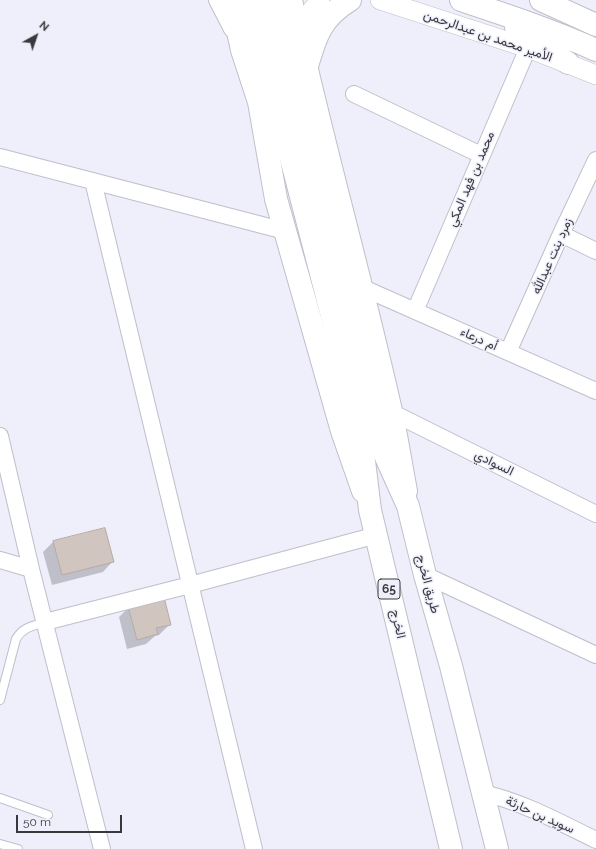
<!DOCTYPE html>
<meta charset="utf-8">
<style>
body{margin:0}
#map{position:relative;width:596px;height:849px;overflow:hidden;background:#eeeffb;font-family:Raleway,sans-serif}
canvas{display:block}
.north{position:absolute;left:16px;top:16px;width:40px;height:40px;-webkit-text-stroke:3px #eeeffb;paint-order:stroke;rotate:40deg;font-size:11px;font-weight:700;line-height:16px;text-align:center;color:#39393d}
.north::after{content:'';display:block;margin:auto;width:14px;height:18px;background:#39393d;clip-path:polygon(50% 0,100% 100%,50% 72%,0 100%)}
.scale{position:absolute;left:16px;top:815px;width:106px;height:18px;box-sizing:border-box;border:2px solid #39393d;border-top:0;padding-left:5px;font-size:12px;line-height:14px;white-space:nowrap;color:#39393d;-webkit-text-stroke:3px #eeeffb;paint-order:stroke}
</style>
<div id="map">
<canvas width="596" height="849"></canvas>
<div class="north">N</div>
<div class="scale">50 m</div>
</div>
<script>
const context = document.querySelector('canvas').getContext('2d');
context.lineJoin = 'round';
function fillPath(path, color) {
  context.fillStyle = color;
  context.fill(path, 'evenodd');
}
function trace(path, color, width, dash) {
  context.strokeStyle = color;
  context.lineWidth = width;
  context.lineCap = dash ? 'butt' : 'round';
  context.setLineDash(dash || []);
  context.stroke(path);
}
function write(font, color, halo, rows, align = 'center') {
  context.font = font + ' Raleway,Vazirmatn,sans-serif';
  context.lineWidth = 3;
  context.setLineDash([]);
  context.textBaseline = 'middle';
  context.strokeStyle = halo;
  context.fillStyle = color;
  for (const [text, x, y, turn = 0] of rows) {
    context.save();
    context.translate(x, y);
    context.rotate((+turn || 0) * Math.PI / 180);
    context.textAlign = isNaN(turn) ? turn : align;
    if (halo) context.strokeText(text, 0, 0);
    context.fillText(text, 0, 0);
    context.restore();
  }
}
fillPath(new Path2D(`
 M53,542L113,561L103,572L52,585L43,552Z
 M129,607L170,624L159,635L155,636L146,644L127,649L119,617Z`), '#0003');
const building = new Path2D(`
 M105,528L114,562L62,575L53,541Z
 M164,597L171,625L156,628L158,634L137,640L128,606Z`);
fillPath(building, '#d1c5c0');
trace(building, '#b5aaa4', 1);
const service = new Path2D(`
 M0,700L16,639C23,627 33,626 45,622
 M0,798L48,815
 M0,844L18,849`);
const minor = new Path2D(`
 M217,0L232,29
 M354,94L481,155
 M0,157L285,231
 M93,181L254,849
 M561,234L596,251
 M361,287L596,391
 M415,311L528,48
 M508,352L561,234L596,160
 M391,412L596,514
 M0,436L31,569L102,849
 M0,560L31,569
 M425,575L596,655
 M45,622L190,585L377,535
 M483,793C523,802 559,822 596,840`);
const tertiary = new Path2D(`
 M380,0L528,48L596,75
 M298,33L305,19L320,0`);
const secondary = new Path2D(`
 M231,0L242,50L259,102L276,199L342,431L363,491
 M291,0C321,138 360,273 391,411C397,438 401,465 406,491
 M541,0L596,25
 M307,66C316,35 321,18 350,0`);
const primary = new Path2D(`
 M461,0C506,15 552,30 596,50
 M516,27L568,63`);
const trunk = new Path2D(`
 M250,0L359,420L370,510L451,849
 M271,0L349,322L386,457L408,506L425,575L451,666L497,849`);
trace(service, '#bebfca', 10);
trace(minor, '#bebfca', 18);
trace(tertiary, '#bebfca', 20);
trace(secondary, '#bebfca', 24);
trace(primary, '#bebfca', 24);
trace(trunk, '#bebfca', 24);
trace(service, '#fff', 8);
trace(minor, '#fff', 16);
trace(tertiary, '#fff', 19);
trace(secondary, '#fff', 22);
trace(primary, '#fff', 22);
trace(trunk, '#fff', 22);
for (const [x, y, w] of [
 [389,589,22]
]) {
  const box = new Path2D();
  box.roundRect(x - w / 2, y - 10, w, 20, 3);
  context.fillStyle = '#eeeffb';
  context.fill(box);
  trace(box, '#39393d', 1);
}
write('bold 12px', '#39393d', null, [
 ["65",389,589]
]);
write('13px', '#39393d', '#eeeffb', [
 ["الأمير محمد بن عبدالرحمن",488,36,19],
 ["محمد بن فهد المكي",471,179,-67],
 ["زمرد بنت عبدالله",552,256,-66],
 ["أم درعاء",479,339,24],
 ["السوادي",494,463,26],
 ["طريق الخرج",428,584,75],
 ["الخرج",398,624,77],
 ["سويد بن حارثة",540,815,24]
]);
</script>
